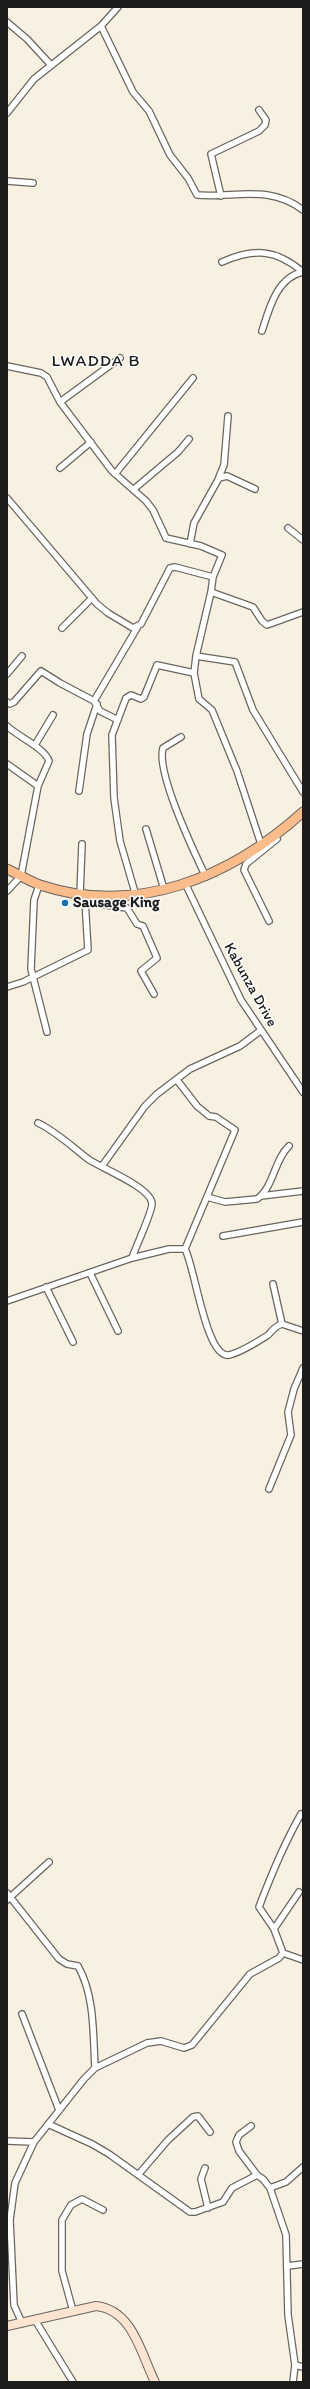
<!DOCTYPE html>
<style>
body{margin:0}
#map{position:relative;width:310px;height:2389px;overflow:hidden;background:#f8f0e0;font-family:Itim,sans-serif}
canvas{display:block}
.frame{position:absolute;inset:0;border:8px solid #1c1c1c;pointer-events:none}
</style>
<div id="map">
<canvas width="310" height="2389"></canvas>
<div class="frame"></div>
</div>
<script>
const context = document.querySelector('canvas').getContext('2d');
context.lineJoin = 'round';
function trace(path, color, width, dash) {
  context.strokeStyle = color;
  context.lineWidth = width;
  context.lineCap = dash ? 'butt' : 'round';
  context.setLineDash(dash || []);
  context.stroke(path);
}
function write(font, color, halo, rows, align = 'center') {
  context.font = font + ' Itim,sans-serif';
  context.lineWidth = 3;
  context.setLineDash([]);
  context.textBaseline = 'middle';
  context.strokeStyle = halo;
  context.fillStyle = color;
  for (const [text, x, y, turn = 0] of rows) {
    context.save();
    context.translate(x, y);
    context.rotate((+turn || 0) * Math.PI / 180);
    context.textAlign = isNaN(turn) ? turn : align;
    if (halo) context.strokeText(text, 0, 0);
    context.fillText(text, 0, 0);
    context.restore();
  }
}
const street = new Path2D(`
 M7,22L27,39L51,65
 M101,26L133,92L149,111L170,155L188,178L197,195C235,198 269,184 303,210
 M7,113L34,79L101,26L118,7
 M7,181L33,183
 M221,196L211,154L259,131L265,125L266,120L259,110
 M222,262C254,248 276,249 303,272
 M262,331C269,309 277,277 303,272
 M7,366L41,373L47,377L60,402L112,471L146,501L153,510L166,538L201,546L222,555L213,577L175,567L170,568L141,624L133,628L108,613L97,604L7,498
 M60,402L120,358
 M60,468L91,442
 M115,474L193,378
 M219,477L224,465L228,416
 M134,489L178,452L189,439
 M288,528L303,540
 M190,544L194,523L219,478L227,476L255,489
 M213,577L211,592L253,607L262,621L267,625L303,612
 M62,628L92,598
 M196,656L211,592
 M7,674L22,656
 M94,701L137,628
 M7,702L10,704L14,702L41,671L60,683L94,701L100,711L118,720
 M7,726C17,736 45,748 49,761L38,786L21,876L7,891
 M181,737L163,748C156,772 194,852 206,877
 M35,745L53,715
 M7,764L38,786
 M79,791L87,734L97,704
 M146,829L164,889
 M261,844L237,771L212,710L199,699L194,673L196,656L235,662L253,710L303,792
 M185,883L241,1000L303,1092
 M39,885L34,900L31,969L47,1032
 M80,894L82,844
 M136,896L120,841L114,798L112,735L126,698L131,695L141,699L144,697L157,665L194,673
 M85,902L127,908L137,924L143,926L157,958L141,971L154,994
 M269,921L244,870L246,864L277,839
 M7,987L23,982L88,950L85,900
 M177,1080L197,1106L209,1116L216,1117L235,1130L185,1249
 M38,1123C57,1132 71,1146 88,1159C101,1168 150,1187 152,1203C153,1211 135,1248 132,1258
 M102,1166L145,1106L157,1094L190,1069L240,1046L260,1031
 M261,1196L303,1191
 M207,1197L225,1202L257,1199C274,1187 274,1160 289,1146
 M223,1236L303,1222
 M185,1249C195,1267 206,1359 229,1355C242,1352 257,1342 268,1335C273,1330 275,1326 282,1324L303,1331
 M90,1273L118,1331
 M273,1284L282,1324
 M46,1287L73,1342
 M7,1301L132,1258L169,1249H185
 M269,1489L291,1435L288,1412L294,1389L303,1368
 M7,1893L59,1959L67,1964L78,1966C95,1996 93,2035 95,2068
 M7,1900L49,1862
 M274,1929L299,1892
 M283,1953L303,1960
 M22,2014L59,2110
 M48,2124L92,2144L109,2154L190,2212H195L223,2202L232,2188L257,2175L263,2179L270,2188L286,2235L288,2315L295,2365L293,2382
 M251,2126L239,2135L236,2142L239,2151L257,2175
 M7,2141L34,2142L84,2079L95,2068L147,2043L161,2041L184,2048L192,2045L250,1974L279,1958L283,1953L274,1929L259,1907C271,1875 284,1844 301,1814
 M205,2168L201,2179L208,2208
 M138,2175L168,2140L193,2117L198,2116L210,2132
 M270,2188L286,2182L303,2167
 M288,2266L303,2264
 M73,2311L62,2271V2220L71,2205L82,2199L103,2210
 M35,2320L73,2382
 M22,2323L14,2305L10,2220L15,2183L34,2142
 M295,2365L303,2367`);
const secondary = new Path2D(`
 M7,2326L96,2306C133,2310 141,2354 155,2382`);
const primary = new Path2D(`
 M7,869C18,874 29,881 40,885C136,917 231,877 303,812`);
trace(street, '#696661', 8);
trace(secondary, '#696661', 10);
trace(primary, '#696661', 11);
trace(street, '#fff', 5.5);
trace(secondary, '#fde4d1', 8);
trace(primary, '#fabc8b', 9);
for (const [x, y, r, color] of [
 [65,903,4,"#1f6fb2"]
]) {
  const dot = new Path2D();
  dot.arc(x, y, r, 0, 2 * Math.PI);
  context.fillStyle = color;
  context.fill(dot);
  trace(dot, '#fff', 1.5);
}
write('bold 15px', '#1c1c1c', '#fff', [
 ["Sausage King",73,903]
], 'left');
write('15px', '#1c1c1c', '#fff', [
 ["Kabunza Drive",250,985,61]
]);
context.letterSpacing = '1px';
write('17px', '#1c1c1c', '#fff', [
 ["LWADDA B",96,362]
]);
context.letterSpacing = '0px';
</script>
